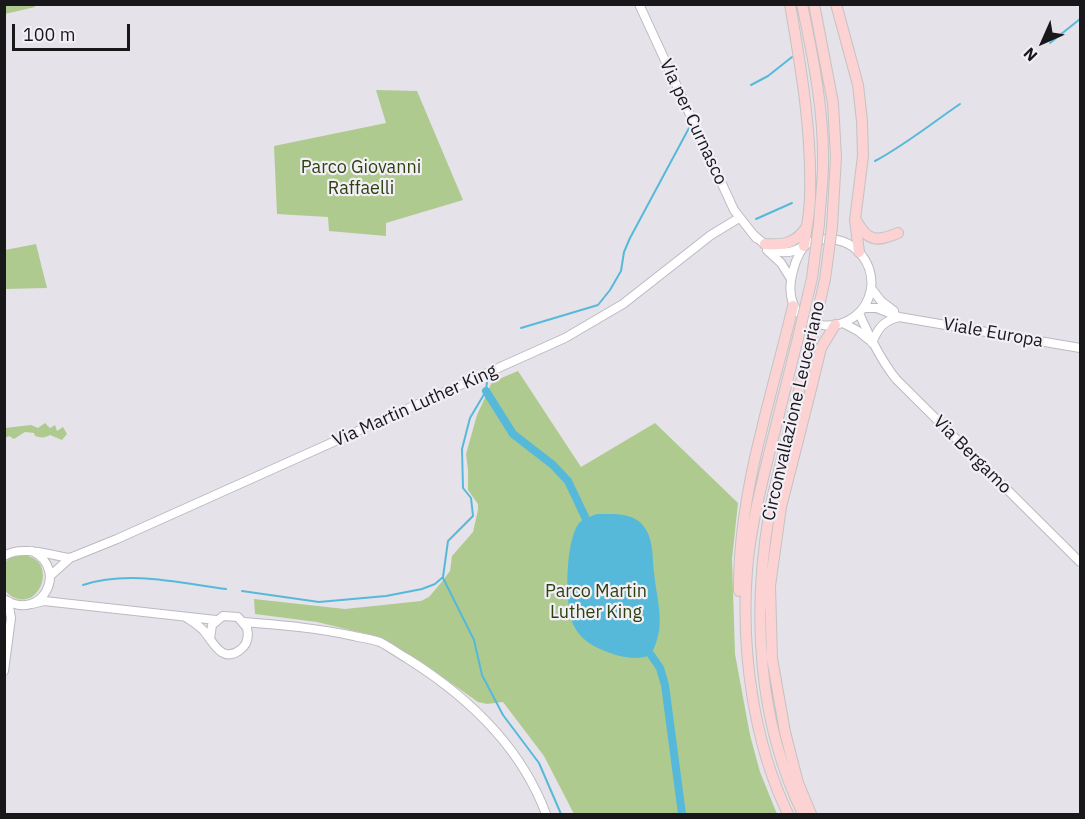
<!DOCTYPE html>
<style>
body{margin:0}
#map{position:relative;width:1085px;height:819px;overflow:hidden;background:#e5e2ea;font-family:"IBM Plex Sans",sans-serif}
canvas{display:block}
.frame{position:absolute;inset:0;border:6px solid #18171a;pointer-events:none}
.north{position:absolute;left:1013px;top:12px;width:60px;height:60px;-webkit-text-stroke:4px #f2eff7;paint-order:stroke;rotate:225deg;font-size:16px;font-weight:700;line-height:24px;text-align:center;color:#18171a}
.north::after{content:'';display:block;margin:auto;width:21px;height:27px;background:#18171a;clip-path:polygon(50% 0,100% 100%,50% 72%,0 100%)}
.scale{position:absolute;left:12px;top:24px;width:118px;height:27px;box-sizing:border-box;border:3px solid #18171a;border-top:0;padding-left:8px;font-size:18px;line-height:21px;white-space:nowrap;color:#18171a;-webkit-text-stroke:4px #f2eff7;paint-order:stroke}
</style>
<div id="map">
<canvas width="1085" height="819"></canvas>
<div class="frame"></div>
<div class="north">N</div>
<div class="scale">100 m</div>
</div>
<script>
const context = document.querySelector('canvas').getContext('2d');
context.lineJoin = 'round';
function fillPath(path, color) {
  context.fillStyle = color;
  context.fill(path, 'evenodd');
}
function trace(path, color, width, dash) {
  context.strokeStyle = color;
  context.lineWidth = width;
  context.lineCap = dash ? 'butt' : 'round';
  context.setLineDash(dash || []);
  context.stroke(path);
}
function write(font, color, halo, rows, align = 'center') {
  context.font = font + ' "IBM Plex Sans",sans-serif';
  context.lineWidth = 4.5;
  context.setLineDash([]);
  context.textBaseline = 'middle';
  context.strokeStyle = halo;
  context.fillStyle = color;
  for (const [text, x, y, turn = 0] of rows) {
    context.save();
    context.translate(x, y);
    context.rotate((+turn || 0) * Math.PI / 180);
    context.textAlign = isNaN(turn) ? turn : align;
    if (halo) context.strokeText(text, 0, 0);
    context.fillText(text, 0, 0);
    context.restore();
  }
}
fillPath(new Path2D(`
 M4,5H34L35,7L5,14Z
 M376,90L417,91L463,200L386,223V236L329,231L328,217L277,214L274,146L386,123Z
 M36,244L47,288L5,289V250Z
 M518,371L581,467L655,423L738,503L732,559L735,654L750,735L760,772L777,814H574L544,756L503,702L487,704L478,702L420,661L375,636L317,622L255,614L254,599L345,609L421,601L429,597L440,584L450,571L452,556L473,532L478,510V504L468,490V470L466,454L477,415L492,382Z
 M45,423L50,428L55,425L57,431L63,427L67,434L62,440L50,435C45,438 41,438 35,436L34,433L25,432L14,439L9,436L5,438V428L31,425L38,428Z
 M19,555C64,555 38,623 5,591L4,563L10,558Z`), '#afca8e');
fillPath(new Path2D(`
 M597,514C611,514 631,512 642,524C654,538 652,555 654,572C657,604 667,624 651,655C638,660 623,658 610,653C596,648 581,641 574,626C564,607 565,538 580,522C585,518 592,516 597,514Z`), '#57b9da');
trace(new Path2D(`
 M1050,43L1080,19
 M751,85L768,76L792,57
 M875,161C905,145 932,123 960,104
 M756,219L792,203
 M521,328L598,305L610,290L621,271L624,252L630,238L689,128
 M443,578L474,640L482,675L503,715L539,763L561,814
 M83,585C128,570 180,583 226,589
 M242,591L319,602L386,596L422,589L435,584L443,577L448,541L473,516L471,498L463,488L462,449L470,418L486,391L487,382`), '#57b9da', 2);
trace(new Path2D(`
 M486,391L513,434L553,465L568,481L586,519
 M651,655L660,668L665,685L682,814`), '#57b9da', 8);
const tertiary = new Path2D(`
 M639,4L734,210L756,238
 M754,235C762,242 770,250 781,252C793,254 801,247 811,242C827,236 846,239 858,251C868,261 873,275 871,289C862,340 783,338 791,280C793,268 797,256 804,246
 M767,250L781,263L791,279
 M871,288L881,301L894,311
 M863,308H877L899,317L1080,348
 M859,313C869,336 880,359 896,379L1080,562
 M843,323L858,331L869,340
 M872,343C878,328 883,321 899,317
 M4,556C21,545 50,555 70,558
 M50,576L70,558L117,539L565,338L623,304L711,235L739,218
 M4,599C41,623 70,570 32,551
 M32,604L44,601L216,620
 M187,618C193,622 198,625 203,630C213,641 221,664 240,650C247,645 249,637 247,628L238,617L223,616L212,625L210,639
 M244,622C281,625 317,628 354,636C362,638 372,639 380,642C390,647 399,654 408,659C467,696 521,747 546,814
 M4,671L11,618L8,601`);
const trunk = new Path2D(`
 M790,4C801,68 812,131 810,196C810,213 806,230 804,246
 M802,4C813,57 824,110 823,164C823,184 820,204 819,224
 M814,4L833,103L836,157L832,227
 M836,4L858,85L862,121L863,156L855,220L859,252
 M857,222C869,243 878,241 898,233
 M765,244C783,245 795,244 806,228
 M739,591C738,494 771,400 793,306
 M788,814C753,741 741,650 747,570C750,532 759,495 768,458C778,418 788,378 798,338
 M803,814C758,722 752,615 769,515C772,497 777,479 781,462C791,422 801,382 811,342
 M811,814L798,783L785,732L772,658L770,586L781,507L810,393L821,348L835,325`);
trace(tertiary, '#bcb9c1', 10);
trace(trunk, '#c3c3c3', 12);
trace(tertiary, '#fff', 8);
trace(trunk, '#fcd2d2', 10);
const trunkBridge = new Path2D(`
 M798,338L812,278L819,224
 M811,342L825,279L832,227`);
trace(trunkBridge, '#c3c3c3', 12, []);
trace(trunkBridge, '#fcd2d2', 10);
write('18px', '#18171a', '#f2eff7', [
 ["Via per Curnasco",693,122,65],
 ["Viale Europa",993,333,10],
 ["Via Martin Luther King",415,406,-24],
 ["Circonvallazione Leuceriano",794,411,-77],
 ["Via Bergamo",972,455,45]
]);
write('18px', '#2d410d', '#f2eff7', [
 ["Parco Giovanni",361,168],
 ["Raffaelli",361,189],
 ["Parco Martin",596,592],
 ["Luther King",596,613]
]);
</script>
